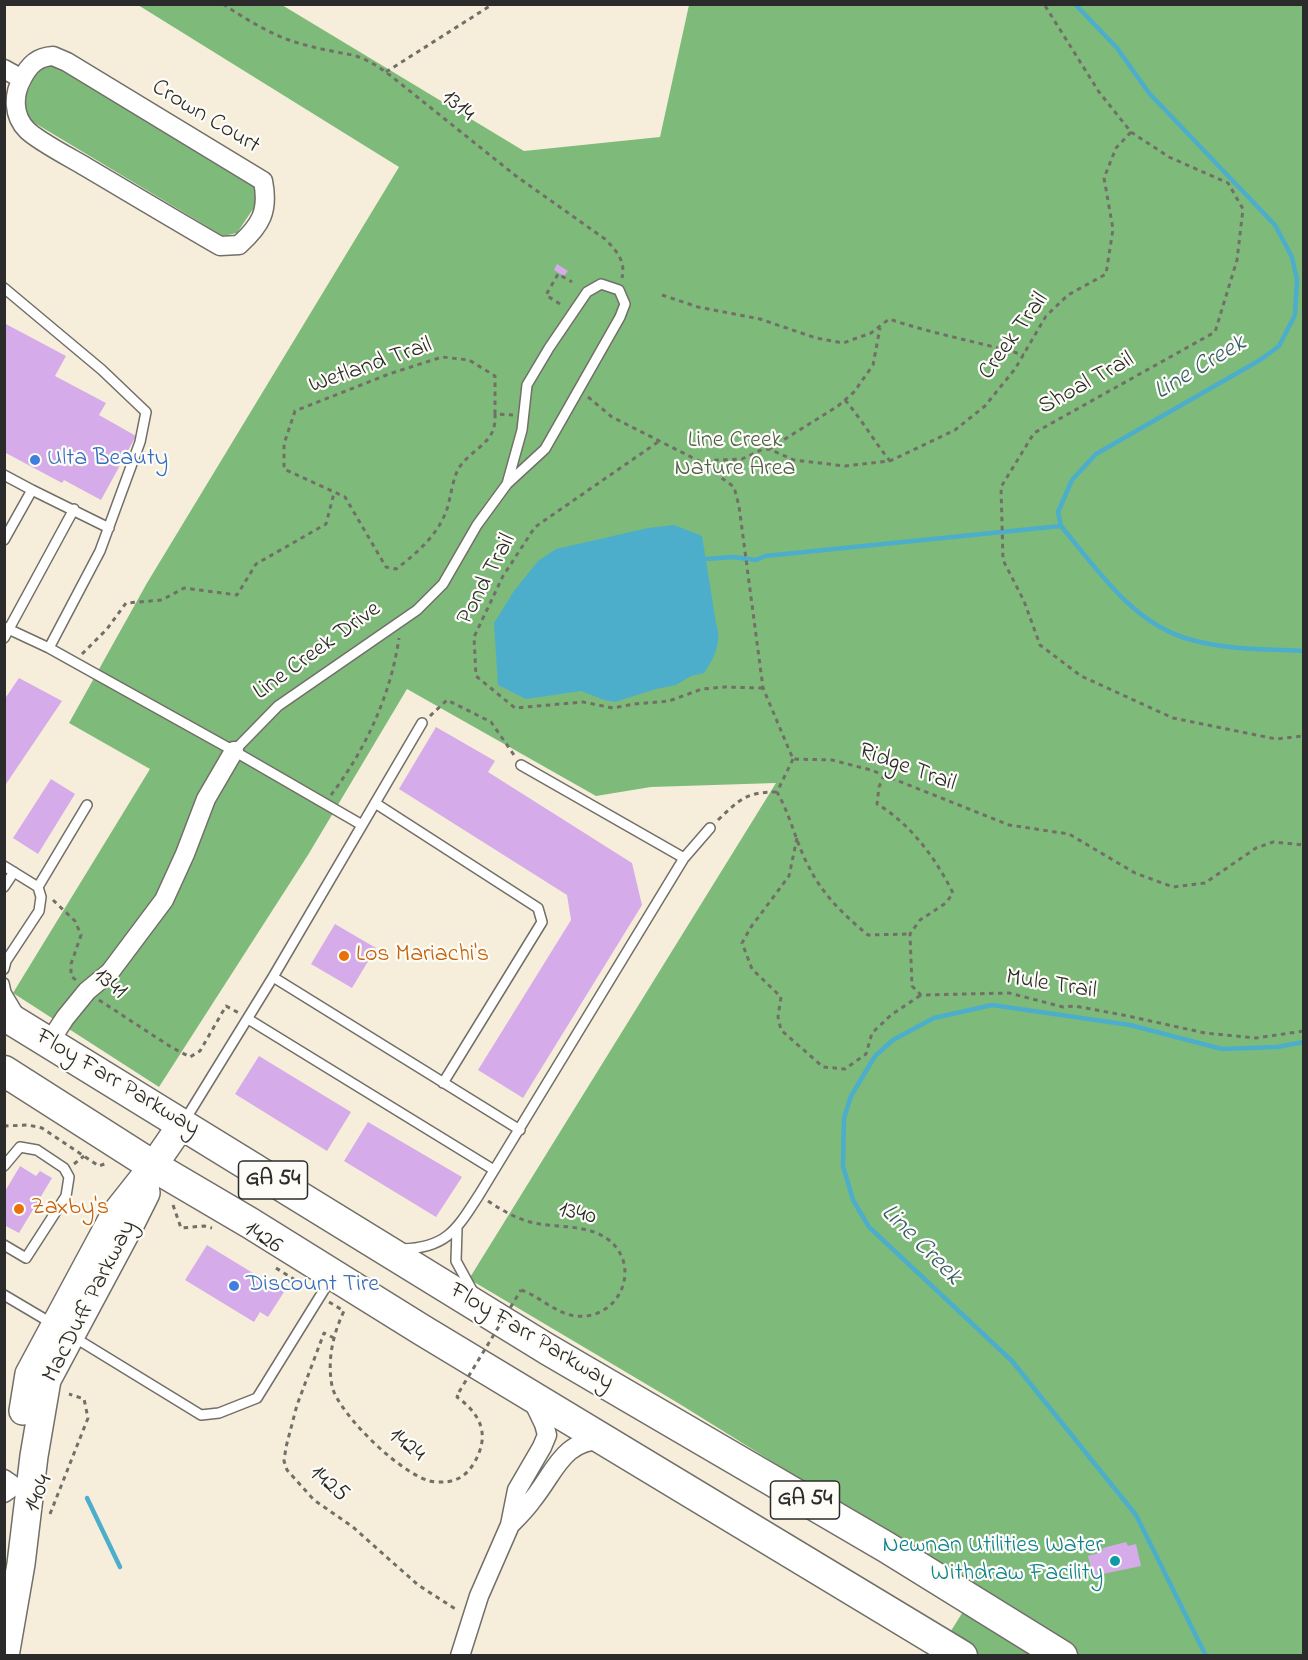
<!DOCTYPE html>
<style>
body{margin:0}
#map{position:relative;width:1308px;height:1660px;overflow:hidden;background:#f6eedb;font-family:"Indie Flower",sans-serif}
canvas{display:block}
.frame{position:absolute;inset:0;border:6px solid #2b2b2b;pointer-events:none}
</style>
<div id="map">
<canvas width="1308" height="1660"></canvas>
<div class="frame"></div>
</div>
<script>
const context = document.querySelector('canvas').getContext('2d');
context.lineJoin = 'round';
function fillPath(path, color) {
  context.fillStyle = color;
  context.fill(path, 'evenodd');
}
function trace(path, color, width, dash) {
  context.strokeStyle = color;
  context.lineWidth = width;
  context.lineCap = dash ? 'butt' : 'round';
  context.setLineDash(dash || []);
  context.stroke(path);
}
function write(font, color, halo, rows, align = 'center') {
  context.font = font + ' "Indie Flower",sans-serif';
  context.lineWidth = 4.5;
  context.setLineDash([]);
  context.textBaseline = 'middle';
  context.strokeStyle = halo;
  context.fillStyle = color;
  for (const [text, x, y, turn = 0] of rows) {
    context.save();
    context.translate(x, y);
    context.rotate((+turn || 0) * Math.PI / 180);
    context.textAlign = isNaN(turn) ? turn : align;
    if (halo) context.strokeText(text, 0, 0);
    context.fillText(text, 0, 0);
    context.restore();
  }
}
fillPath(new Path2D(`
 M138,5H282L524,151L660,137L689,5H1303V1655H936L977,1589L678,1403L469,1279L776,783L651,787L596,796L407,689L308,855L159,1087L13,993L150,769L69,723L147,583L399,167Z
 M55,63L254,184L259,200L237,233L223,236L28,119L22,103L37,72Z`), '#7ebb7a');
fillPath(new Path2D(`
 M674,525L702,536L716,623C722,641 715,658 704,673L691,676L676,685L656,689L615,702L604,700L581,691L526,699L498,685L494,623L514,591L538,561L556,549L648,528Z`), '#4caecb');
trace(new Path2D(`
 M1075,4L1117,48L1149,93L1275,225L1292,257L1297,280L1295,315L1279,346L1260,360L1096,454L1072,480L1058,512L1061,526C1096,568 1131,621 1185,638C1223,650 1264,649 1304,651
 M706,559L733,557L756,560L765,556L1061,526
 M87,1498L120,1567
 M1206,1656L1136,1515L1012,1361L869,1227L853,1200L843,1166L844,1118L851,1096L875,1056L893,1040L934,1018L992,1005L1130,1025L1222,1049L1277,1047L1304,1042`), '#4caecb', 4.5);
fillPath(new Path2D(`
 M557,264L568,271L564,276L554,270Z
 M4,323L66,356L55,376L106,403L99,415L136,436L101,500L64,480L62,483L4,452Z
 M19,678L62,701L4,787V700Z
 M436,727L495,761L488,772L632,863L642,905L523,1098L478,1070L571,920L567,895L399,789Z
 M51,779L75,794L38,854L13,838Z
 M335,924L376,948L352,988L311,964Z
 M259,1056L351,1112L327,1151L235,1094Z
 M368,1122L462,1177L436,1217L344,1161Z
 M20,1166L36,1176L40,1171L52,1178L19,1233L4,1225V1193Z
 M207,1245L284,1292L268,1317L260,1312L254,1322L185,1280Z
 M1126,1542L1128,1546L1136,1544L1141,1566L1093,1576L1088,1556L1102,1552L1103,1548Z`), '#d5ace9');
const lane = new Path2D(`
 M4,288L102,370L146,412L140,442L100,551L49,648
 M4,475L32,490L4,540
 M32,490L109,528
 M4,627L49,648L234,751L362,825
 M4,638L74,509
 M234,751L278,706L417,610L443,584L477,525L507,484L545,449L620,317L625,304L619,290L601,284L587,292L549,348L527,385L522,430L507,484
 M521,765L684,858
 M375,803L538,908L542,922L443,1083
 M4,866L38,887L41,897L39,911L6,961L4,969
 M4,887L14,872
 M38,887L87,805
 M273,977L520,1130
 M4,983L6,992L18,1012
 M248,1019L494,1170
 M185,1120L273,977L422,723
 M4,1166L20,1147L37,1150L64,1168L69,1177L66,1196L26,1258L4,1245
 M457,1229L456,1261L473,1292
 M402,1249C447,1248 457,1229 479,1195L684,858L710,828
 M4,1295L53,1324
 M72,1336L201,1415L219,1413L257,1398L332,1277`);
const street = new Path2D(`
 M53,56L67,62L263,181C269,211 261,225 239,245L220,246C175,220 130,193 86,167C71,158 38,141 27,130C13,116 13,95 22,79C29,65 37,57 53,56Z
 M4,69L22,79
 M47,1042L52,1038L65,1018L87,991L110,972L164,900L185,854L206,799L234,751
 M4,1479L14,1486L4,1493
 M511,1524C519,1516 527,1508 533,1499C555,1472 563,1439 604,1440
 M460,1656L479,1596L510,1525L517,1490L542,1447L547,1435L544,1424L532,1399`);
const secondary = new Path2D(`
 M23,1411L29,1374L115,1214L153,1166L182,1124
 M5,1656L21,1564L34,1456L47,1380L131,1223L146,1193L145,1186L153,1166`);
const primary = new Path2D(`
 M4,1015L547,1349L886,1547L1062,1656
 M4,1071L153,1166L250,1223L422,1330L962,1656`);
trace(lane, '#726f69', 12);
trace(street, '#726f69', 21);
trace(secondary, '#726f69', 30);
trace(primary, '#726f69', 33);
trace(new Path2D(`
 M223,4C244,18 265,31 289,40C309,47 331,51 352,55C365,58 375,65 386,72L516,176L605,239C616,250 626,261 622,278
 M386,72L493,4
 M1131,132L1169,157L1228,183L1243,209L1237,260L1215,332L1034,433L1001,487L1003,560L1024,601L1040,645L1081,676L1173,718L1276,739L1304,736
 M662,295L698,307L760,319L816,338L843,343L871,333L889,319C933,334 979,342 1024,355
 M560,304L546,295L558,274L572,282
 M588,397L612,417L699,461L742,459L761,450L769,449L794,460L845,466L890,461L955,430L985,406L1015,369L1046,316L1068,295L1106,274L1113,229L1104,178L1116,148L1131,132L1099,92L1044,4
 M845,400C862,420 874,441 890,461
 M495,414V376L469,360L442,357L389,374L295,411L284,444V469L345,497L386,567L396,569C417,553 438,535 447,509C451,497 453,474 461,465C476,446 497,442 495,414L513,415
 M658,442L535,527L503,576L474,637L476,676L515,708L583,702L613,708L634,704L669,701L702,689L725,687L762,688
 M769,449L838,406L854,392L873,365L880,328
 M700,462L734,487L739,506L763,688L793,759L832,760L871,770L1009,825L1069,834L1135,873L1173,887L1205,883L1256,848L1273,842L1304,845
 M82,654L107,629L126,603L162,600L184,588L237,595L256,564L326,524L334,493
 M430,716L447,700L491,722L514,755
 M793,759L777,792C791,816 796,844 810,869C823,895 846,917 868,935L910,934
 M884,775L879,787L877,804C911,824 936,859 953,893L946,903L920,920L910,934L912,986L921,995L1009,993L1063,1007L1075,1006L1123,1015L1205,1033L1256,1038L1304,1031
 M331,795C366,749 391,694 399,638
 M718,820C740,799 746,792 777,792
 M797,838L789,876L751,927L742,943L752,969L781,997L778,1017L781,1030L823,1067L845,1069L866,1054L872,1033L891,1015L921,995
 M53,900L75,921L81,935L71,964V976L76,980
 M99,1000L171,1047L190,1057L200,1051L226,1006L239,1013
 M4,1126L28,1125L42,1128L99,1166L107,1163
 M74,1164L84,1156
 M488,1201C503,1211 517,1219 534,1223C558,1228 590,1224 610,1241C642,1268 619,1321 575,1316C555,1313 539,1296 521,1290
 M173,1205L181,1228L204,1226L212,1228
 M276,1268L311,1290
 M329,1302L344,1311C333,1334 327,1360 332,1386C338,1414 407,1481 436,1482C454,1483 465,1478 474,1463C490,1436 482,1415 457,1397L459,1392
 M334,1338L324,1333L297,1405L286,1447L284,1461L287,1470L314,1500L353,1527L418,1585L457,1610
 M50,1514L88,1418L84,1399L69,1394`), '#726f69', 3, [4.5, 4.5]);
trace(lane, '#fff', 9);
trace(street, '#fff', 18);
trace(secondary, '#fff', 27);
trace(primary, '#fff', 30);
trace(new Path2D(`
 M459,1392L521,1290`), '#726f69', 3, [4.5, 4.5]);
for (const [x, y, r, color] of [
 [35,460,6,"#3f7fe0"],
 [344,956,6,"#e8710a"],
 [19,1209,6,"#e8710a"],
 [234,1286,6,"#3f7fe0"],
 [1115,1561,6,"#0f9aa8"]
]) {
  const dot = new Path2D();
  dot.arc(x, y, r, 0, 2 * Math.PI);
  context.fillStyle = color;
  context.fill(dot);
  trace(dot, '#fdfcf7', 2);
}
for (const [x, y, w] of [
 [273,1180,69],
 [805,1500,69]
]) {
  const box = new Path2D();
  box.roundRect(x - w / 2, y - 19, w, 38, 4.5);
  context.fillStyle = '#fdfcf7';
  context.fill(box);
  trace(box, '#2b2b2b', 1.5);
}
write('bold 22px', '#2b2b2b', null, [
 ["GA 54",273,1180],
 ["GA 54",805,1500]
]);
write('24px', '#2b2b2b', '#fdfcf7', [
 ["1314",457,107,39],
 ["Crown Court",205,118,31],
 ["Creek Trail",1015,337,-54],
 ["Wetland Trail",371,367,-19],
 ["Shoal Trail",1087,385,-29],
 ["Pond Trail",488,580,-62],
 ["Line Creek Drive",318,652,-36],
 ["Ridge Trail",907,769,20],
 ["1341",109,985,38],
 ["Mule Trail",1051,986,9],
 ["Floy Farr Parkway",117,1084,31],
 ["1340",577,1215,12],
 ["1426",262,1239,33],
 ["MacDuff Parkway",91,1302,-63],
 ["Floy Farr Parkway",531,1338,31],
 ["1424",406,1446,38],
 ["1425",328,1485,40],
 ["1404",40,1494,-67]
]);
write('24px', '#4d6049', '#fdfcf7', [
 ["Line Creek",735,442],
 ["Nature Area",735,470]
]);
write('24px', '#366cbe', '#fdfcf7', [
 ["Ulta Beauty",47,460],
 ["Discount Tire",246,1286]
], 'left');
write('24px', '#c56008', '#fdfcf7', [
 ["Los Mariachi's",356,956],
 ["Zaxby's",31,1209]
], 'left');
write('24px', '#0d838f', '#fdfcf7', [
 ["Newnan Utilities Water",1103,1547],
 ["Withdraw Facility",1103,1575]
], 'right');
write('italic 26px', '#385f6b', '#fdfcf7', [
 ["Line Creek",1201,369,-31],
 ["Line Creek",920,1246,45]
]);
</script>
